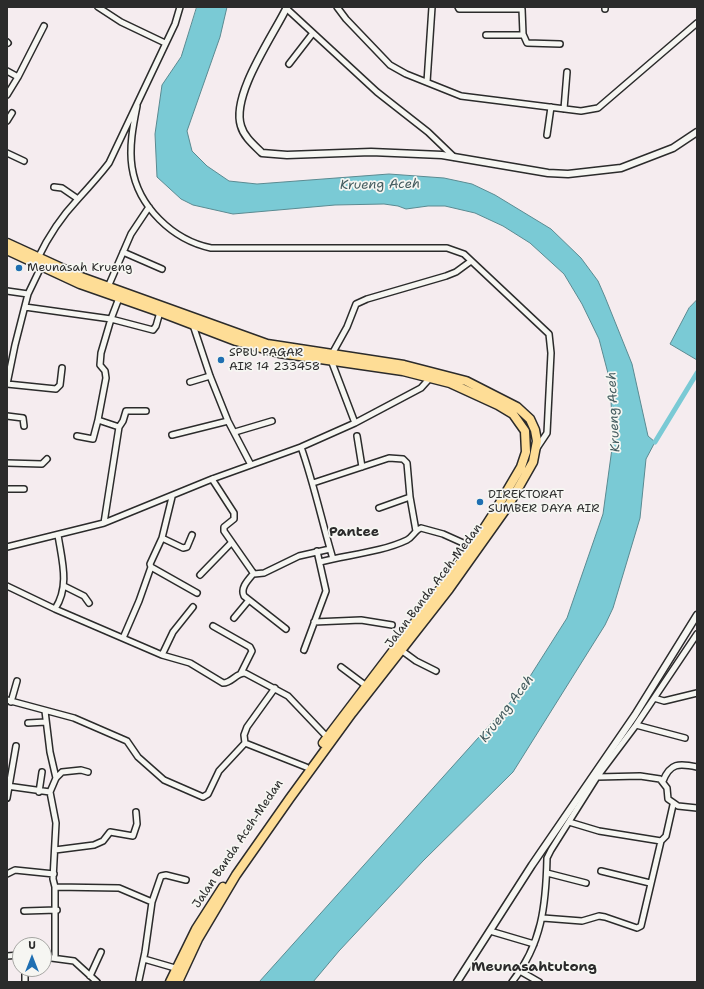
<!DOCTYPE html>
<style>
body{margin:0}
#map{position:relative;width:704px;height:989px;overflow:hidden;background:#f5ecef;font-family:"Shantell Sans",sans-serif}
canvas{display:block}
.frame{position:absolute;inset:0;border:8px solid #2b2b2b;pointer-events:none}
.north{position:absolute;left:12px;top:937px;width:40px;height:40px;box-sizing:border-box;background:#f6f6f2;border:1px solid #a5a5a2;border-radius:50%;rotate:0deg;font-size:11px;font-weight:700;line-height:16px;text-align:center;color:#2b2b2b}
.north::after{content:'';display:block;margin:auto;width:14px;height:18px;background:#1f6fb2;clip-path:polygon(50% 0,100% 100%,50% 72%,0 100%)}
</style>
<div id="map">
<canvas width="704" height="989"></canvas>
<div class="frame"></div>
<div class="north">U</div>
</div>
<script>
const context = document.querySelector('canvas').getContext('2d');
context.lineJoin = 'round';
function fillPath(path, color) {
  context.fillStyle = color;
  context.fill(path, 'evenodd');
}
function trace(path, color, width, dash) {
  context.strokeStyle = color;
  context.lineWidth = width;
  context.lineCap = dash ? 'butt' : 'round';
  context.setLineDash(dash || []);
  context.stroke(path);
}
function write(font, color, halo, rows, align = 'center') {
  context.font = font + ' "Shantell Sans",sans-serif';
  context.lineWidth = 3.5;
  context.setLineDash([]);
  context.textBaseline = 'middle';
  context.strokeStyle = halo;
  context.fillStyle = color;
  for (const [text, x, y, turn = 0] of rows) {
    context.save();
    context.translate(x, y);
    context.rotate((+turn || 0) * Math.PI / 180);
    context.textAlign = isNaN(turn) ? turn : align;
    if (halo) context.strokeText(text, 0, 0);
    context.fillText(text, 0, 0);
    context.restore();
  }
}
const water = new Path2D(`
 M197,7H227L220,37L187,131L192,151L207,166L229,181L257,184L389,174L444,178L472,184L495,195L551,229L581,258L598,281L605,297L632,364L648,436L655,442L646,459L640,518L613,608L605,625L513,772L423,861L339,951L313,982H259L522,689L567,618L603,514L613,441L610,381L599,339L582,304L564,274L530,243L503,226L475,213L445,206H428L406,209L398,206L384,204L335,205L233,214L193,205L181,199L157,177L155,134L162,85L181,57Z
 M697,300V360L670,344L689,308Z`);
fillPath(water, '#7acad5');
trace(water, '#5a8a91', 1);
trace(new Path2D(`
 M655,442L697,373`), '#7acad5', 5);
const minor = new Path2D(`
 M98,7L121,22L165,43
 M337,7L346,19L390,65L406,74L461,96L581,111L598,108L697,23
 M458,7L459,9H522L523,34L527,43L560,44
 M605,7V9
 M286,8L377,92L428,132L454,157
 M486,35H523
 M7,42L8,43
 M289,64L313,33
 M7,71L18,77L44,26
 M427,82L432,7
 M7,95L18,77
 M137,106C133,126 129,147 132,167C138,207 173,240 211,248H447L464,254L549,334L551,353L547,433L537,448
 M564,109L567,72
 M7,121L12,113
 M547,135L551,107
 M7,153L24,161
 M54,187L62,188L78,199
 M123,252L162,269
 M38,258C48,237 62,216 78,199C89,187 99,176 109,163L175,24L180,7
 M108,287L131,234L149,207
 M7,291L28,294
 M25,307L111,319L119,298
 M193,325L210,376L228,421L251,465
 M190,382L210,376
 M7,384L15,345L28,294L41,267
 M7,384L56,389L60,385L62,368
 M7,416L23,418L24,426
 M355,423L331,360L332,354L347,327L356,304L367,299L446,276L456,272L471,261
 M119,427L123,421L126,411H146
 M235,432L272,421
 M172,435L228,421
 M77,436L93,439L98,420
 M357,436L362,467
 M301,447C314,484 322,522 333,559
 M7,463L42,464L47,459
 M212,479L234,513V519L224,527V531L254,574L264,573L299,556L330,549
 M313,483L389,458L403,459L407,463L410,497L416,531
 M7,489H24
 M379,508L410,497
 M104,523L119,427L98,420L106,378L105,371L100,365L101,353L111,319L153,330L156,326L160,312
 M162,538L183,548L187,547L192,535
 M7,547L104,523L212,479L301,447L355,423L421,388L430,378
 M320,562C347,555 382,552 407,540C413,537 415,530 421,528L443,534L472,547
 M151,567L197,593
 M253,574C248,580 240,588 244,596L286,629
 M200,575L231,543
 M7,586L55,609L162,655L190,663L223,683C232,683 236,673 245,673L288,696L327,737
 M64,586L84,596L89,603
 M55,609C70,586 62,561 58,535
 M234,618L249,600
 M314,622L361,620L392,625
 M213,626L250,647L252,651L241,673
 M123,638L139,601L151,567L150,564L162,538L172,497
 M304,650L326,591L317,551
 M401,650L416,661L436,671
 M162,655L173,632L193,607
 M341,667L365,685
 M654,698L664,701L697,693
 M7,700L74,718L127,741L138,757L164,780L203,797L208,794L219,771L245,743L244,735L247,727L275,688
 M11,702L17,681
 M45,711L50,752L56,778
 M28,723L46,722
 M636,725L685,738
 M245,743L306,767
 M597,777L640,776L660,779L667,788L668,799L678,806L697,808
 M663,781C670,763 679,763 697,767
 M7,786L50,792L56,778L62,772L81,770L88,772
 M39,792L42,772
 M50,792L56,823L53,879L55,887L119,888L152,902
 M7,798L16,746
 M661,841L666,836L673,805
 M55,850L94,845L103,841L110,832L133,836L137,824L136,812
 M601,871L650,883
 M547,873L586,883
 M7,874L15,870L54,874
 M24,911L57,910
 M543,918L582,921L599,916L605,917L637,928L641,926L661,841L599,831L569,822
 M490,931L534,944
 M7,956L20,955
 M44,957L74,961L97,982
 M55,958V887
 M144,959L175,968
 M520,971L539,982
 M90,976L101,952
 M139,980L145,952L152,902L161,876L166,875L186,880
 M25,982V969
 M512,982C542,944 546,905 547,858L551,850L597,777L636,725L697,634`);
const tertiary = new Path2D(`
 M287,7C273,36 231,95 241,126C244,137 254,145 262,153L287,155L371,152L442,155L548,173L568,174L621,168L673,148L697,132
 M457,982L532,865L635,715L697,615`);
const trunk = new Path2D(`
 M7,243L81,277L267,344L404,365L466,381L517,407L530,419L535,430L537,441L533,462L508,506L449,589L352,713L290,798L236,875L198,939L178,982
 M7,250L80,284L160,312L236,341L279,353L403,371L450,383L498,405L513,414L525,431L526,452L521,467L494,513L472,547L323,743
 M170,982L196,929L223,887`);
trace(minor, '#2b2b2b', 8);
trace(tertiary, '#2b2b2b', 9);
trace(trunk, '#2b2b2b', 11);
trace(minor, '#f6f6f2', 5);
trace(tertiary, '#f6f6f2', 6);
trace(trunk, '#fedd96', 8);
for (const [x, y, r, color] of [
 [19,268,4,"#1f6fb2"],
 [221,360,4,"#1f6fb2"],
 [480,502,4,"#1f6fb2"]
]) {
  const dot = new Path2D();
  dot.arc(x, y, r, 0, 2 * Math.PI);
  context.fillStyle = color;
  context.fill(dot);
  trace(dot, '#f6f6f2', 1.5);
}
write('12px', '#2b2b2b', '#f6f6f2', [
 ["Meunasah Krueng",27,268],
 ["SPBU PAGAR",229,353],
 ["AIR 14 233458",229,367],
 ["DIREKTORAT",488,495],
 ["SUMBER DAYA AIR",488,509]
], 'left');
write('12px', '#2b2b2b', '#f6f6f2', [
 ["Jalan Banda Aceh-Medan",434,586,-53],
 ["Jalan Banda Aceh-Medan",238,844,-56]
]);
write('italic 13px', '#435b5e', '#f6f6f2', [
 ["Krueng Aceh",380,185,-1],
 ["Krueng Aceh",614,412,-93],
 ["Krueng Aceh",507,709,-53]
]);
write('bold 14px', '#2b2b2b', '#f6f6f2', [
 ["Pantee",354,532],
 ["Meunasahtutong",534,967]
]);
</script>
